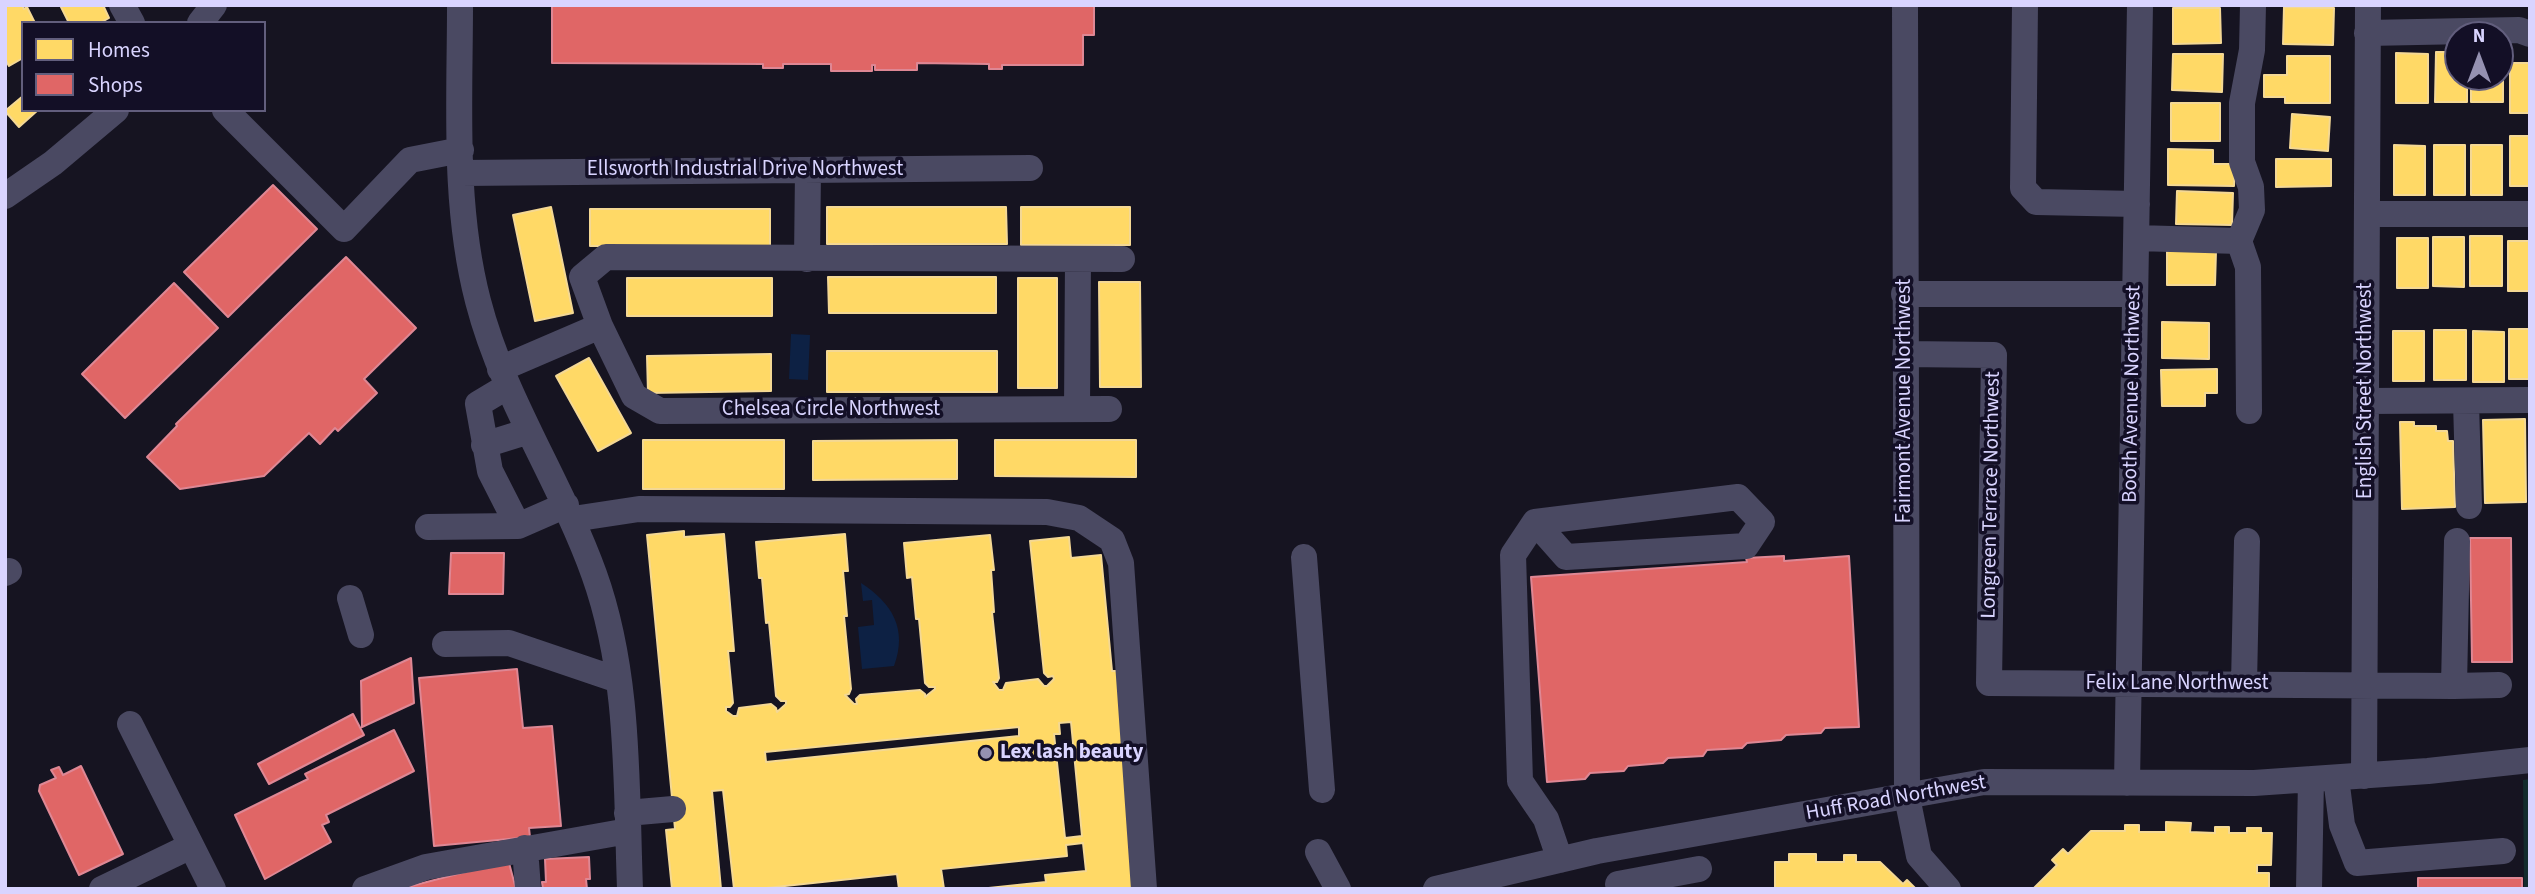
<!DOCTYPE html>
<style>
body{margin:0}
#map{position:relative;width:2535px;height:894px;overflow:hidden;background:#161421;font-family:"Source Sans 3",sans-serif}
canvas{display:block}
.frame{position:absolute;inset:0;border:7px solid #d9d4ff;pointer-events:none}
.legend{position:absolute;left:21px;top:21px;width:245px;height:91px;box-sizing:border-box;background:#130f26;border:2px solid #625e7d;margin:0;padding:9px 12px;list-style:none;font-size:21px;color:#d9d4ff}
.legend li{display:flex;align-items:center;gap:14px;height:35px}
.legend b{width:35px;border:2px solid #625e7d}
.north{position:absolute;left:2444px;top:21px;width:70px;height:70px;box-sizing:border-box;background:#130f26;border:2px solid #625e7d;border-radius:50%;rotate:0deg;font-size:19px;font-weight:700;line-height:28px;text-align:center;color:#d9d4ff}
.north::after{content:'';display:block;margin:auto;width:24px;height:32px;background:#9591b1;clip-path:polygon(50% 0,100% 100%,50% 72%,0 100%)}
</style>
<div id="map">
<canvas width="2535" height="894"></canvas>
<div class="frame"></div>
<ul class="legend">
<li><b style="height:19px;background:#ffd966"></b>Homes</li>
<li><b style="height:19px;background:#e06666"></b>Shops</li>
</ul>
<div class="north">N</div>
</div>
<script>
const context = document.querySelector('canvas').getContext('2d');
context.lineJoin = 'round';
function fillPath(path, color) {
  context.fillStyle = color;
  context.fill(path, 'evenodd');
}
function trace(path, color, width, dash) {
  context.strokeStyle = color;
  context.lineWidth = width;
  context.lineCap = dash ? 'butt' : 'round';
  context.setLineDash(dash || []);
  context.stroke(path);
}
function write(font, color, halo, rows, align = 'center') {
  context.font = font + ' "Source Sans 3",sans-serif';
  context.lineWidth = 7;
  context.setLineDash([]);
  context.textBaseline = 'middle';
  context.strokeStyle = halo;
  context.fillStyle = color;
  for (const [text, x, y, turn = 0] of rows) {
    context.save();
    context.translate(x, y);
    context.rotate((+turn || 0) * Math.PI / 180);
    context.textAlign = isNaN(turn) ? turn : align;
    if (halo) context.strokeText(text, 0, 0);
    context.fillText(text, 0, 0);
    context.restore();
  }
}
fillPath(new Path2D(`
 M2530,779V889H2524L2523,780Z`), '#132c2d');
fillPath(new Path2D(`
 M791,334L810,335L808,380L789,379Z
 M861,583C892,603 908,629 894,666L862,669L858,627L874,625L872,600L863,601Z`), '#0d2144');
const homes = new Path2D(`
 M5,5H22L24,9L27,7L35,23H23V58L9,66L5,59Z
 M60,5H103L109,18L100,23H69Z
 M2284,7L2334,8L2333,45L2283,44Z
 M2173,8H2220L2221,43L2173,44Z
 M2436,52H2458V77H2467V102H2435Z
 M2396,53L2428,54V103H2396Z
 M2500,53H2503V102H2471V77H2500Z
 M2173,54H2223L2222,92L2172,90Z
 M2287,56H2330V103H2285V97H2264V75H2287Z
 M2510,63H2530V113H2510Z
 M23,96V110H38L19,127L5,111Z
 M2171,103H2220V141H2171Z
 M2292,114L2330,117L2328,151L2290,148Z
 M2510,136H2530V186H2510Z
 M2394,145L2425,146V195H2394Z
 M2434,145H2465V195H2434Z
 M2471,145H2502V195H2471Z
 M2168,149L2213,150V164H2235L2234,186L2168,185Z
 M2276,159H2331V186L2276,187Z
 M2177,191L2233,193L2232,225L2176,224Z
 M551,207L573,313L535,321L513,215Z
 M827,207H1006L1007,244H827Z
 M1021,207H1130V245H1021Z
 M590,209H770V246H590Z
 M2470,236H2502V286H2470Z
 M2433,237H2464V287L2433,286Z
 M2397,238H2428V288H2397Z
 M2508,241H2530V291H2508Z
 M2167,250L2216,251L2215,285H2167Z
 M828,277H996V313H829Z
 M627,278H772V316H627Z
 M1018,278H1057V388H1018Z
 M1099,282H1140L1141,387H1100Z
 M2162,322L2209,323V359L2162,358Z
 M2509,329H2530V379H2509Z
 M2434,330H2466V380H2434Z
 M2393,331H2424V381H2393Z
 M2473,331L2504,332V382H2473Z
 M827,351H997V392H827Z
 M771,354V391L648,393L647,356Z
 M589,358L631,433L598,451L556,376Z
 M2217,369V393H2205V406H2162L2161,370Z
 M2525,419L2526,502L2485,503L2483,420Z
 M2400,422H2414V426H2436V431H2447L2448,441H2453L2455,507L2402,509Z
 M643,440H784V489H643Z
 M957,440V479L813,480V441Z
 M995,440H1136V477L995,476Z
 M684,531V537L724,534L734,651H728L733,703L730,707H726V711L733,716H737L739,708L771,704L776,708L777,712L786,704V701H781L776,696L769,622L766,623L762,578H759L756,542L845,534L848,571H843L847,616H844L851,689L849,694L845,695L854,704H857L856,699L860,695L920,690L925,694V697L935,689V687H929L925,683L919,619H916L912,577L907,578L904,543L990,535L994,570H991L994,612H992L999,678L997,682H993L999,690H1003L1006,683L1038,679L1044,686H1047L1054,679L1053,676L1048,677L1044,673L1030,541L1069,537L1071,558L1101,555L1112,671H1117L1139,889H979L1046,882L1045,875L1086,871L1083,843L1066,845L1067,856L941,869L944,889H899L897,874L757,889H734L723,790L712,791L721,889H672L666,830L675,829L647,535ZM1071,722L1082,836L1065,838L1054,734H1060L1059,723ZM1019,727V736L766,762L765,752Z
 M2166,822L2191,823L2190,832L2215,833V827H2229V833H2247V828H2261V833H2272L2271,865H2257V873H2269V889H2033L2057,865L2052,860L2063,849L2068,854L2091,831H2125V825H2139V832H2166Z
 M1789,854H1816V862H1844V855H1856V862H1880L1903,884L1907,880L1916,889H1775V862H1789Z`);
fillPath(homes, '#ffd966');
trace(homes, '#f4d894', 2);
const shops = new Path2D(`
 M552,5H1094V35H1083V65H1002V69H989V64L917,63V70H875V65H872V71H831V64H783V68H763V64L552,63Z
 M273,185L317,229L228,317L184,272Z
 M346,257L416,328L364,379L377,393L338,431L335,428L320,444L309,433L264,476L180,489L147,457L177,426L176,424Z
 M174,283L218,328L125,418L82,374Z
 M2470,538H2511L2512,662H2472Z
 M451,553H504L503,594H449Z
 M1784,556V561L1849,556L1859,727L1825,728L1821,733L1786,735L1781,740L1747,743L1742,748L1707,750L1703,756L1668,758L1663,763L1628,766L1624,771L1590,773L1585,779L1547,782L1531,577L1747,562L1746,558Z
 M411,658L414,703L362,727L361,681Z
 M517,669L523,728L552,726L561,826L529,828L530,837L434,846L419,678Z
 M353,714L364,735L269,784L258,764Z
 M394,730L414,771L326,815L329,822L322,825L331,842L265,879L235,815L308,779L305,774Z
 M81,766L123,854L79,875L39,791L40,785L56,778L51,770L59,767L63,775Z
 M589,857L590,879H586L587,889H543L542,882H546L545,859Z
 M509,863L516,889H400L488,866Z
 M2418,878H2522V889H2418Z`);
fillPath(shops, '#e06666');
trace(shops, '#de8794', 2);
trace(new Path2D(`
 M122,5L132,23
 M460,5C460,103 453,205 478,301C503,398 560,480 594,574C630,674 626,784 630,889
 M1905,5L1907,797L1919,856L1948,889
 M2025,5L2023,188L2036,202L2137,204
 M200,23L214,5
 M2367,33L2519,30L2530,34
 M225,110L344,229L410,160L461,150
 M461,173L1030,168
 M5,196L53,163L116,110
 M2367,214H2530
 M2137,238L2239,241L2252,210L2251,187L2242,162V103L2252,50L2253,5
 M2239,241L2248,267L2249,411
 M807,259L808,170
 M1904,294H2135
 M1905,354L1994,355L1989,683L2454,686L2457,541
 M500,369L600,326
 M508,386L478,404L490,471L518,526
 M2366,401L2530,400
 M2466,402L2469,506
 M1077,409L1078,259
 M1109,409L660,411L634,396L600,326L582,277L606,257L1122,259
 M484,445L529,431
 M573,519L639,509L1047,512L1079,518L1112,540L1121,563L1144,889
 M1535,522L1566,557L1746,546L1762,522L1738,497L1535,522L1513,555L1520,781L1546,819L1560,860
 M428,527L518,526L566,505
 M1304,557L1322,790
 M5,573L9,571
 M350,598L361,635
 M445,644L509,643L618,680
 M2244,684L2247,541
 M2454,686L2499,685
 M130,724L213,889
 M2364,776L2368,5
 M2336,778L2342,825L2357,863L2503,851
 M2127,783L2140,5
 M627,813L673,809
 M525,848L528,889
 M1318,852L1338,889
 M1618,884L1699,869
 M102,889L191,846
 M365,889L426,867L628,831
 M1436,889L1597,851L1984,782L2254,783L2428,771L2530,760
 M2309,889L2311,779`), '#4a4962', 26);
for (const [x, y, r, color] of [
 [986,753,7,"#9591b1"]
]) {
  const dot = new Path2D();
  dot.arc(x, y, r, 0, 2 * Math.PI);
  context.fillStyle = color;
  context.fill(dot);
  trace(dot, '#130f26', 2.5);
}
write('21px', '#d9d4ff', '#130f26', [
 ["Ellsworth Industrial Drive Northwest",745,170],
 ["English Street Northwest",2366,391,-90],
 ["Booth Avenue Northwest",2133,394,-89],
 ["Fairmont Avenue Northwest",1905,401,-90],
 ["Chelsea Circle Northwest",831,410],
 ["Longreen Terrace Northwest",1992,495,-89],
 ["Felix Lane Northwest",2177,684],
 ["Huff Road Northwest",1896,799,-10]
]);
write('bold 21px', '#d9d4ff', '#130f26', [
 ["Lex lash beauty",1000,753]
], 'left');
</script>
